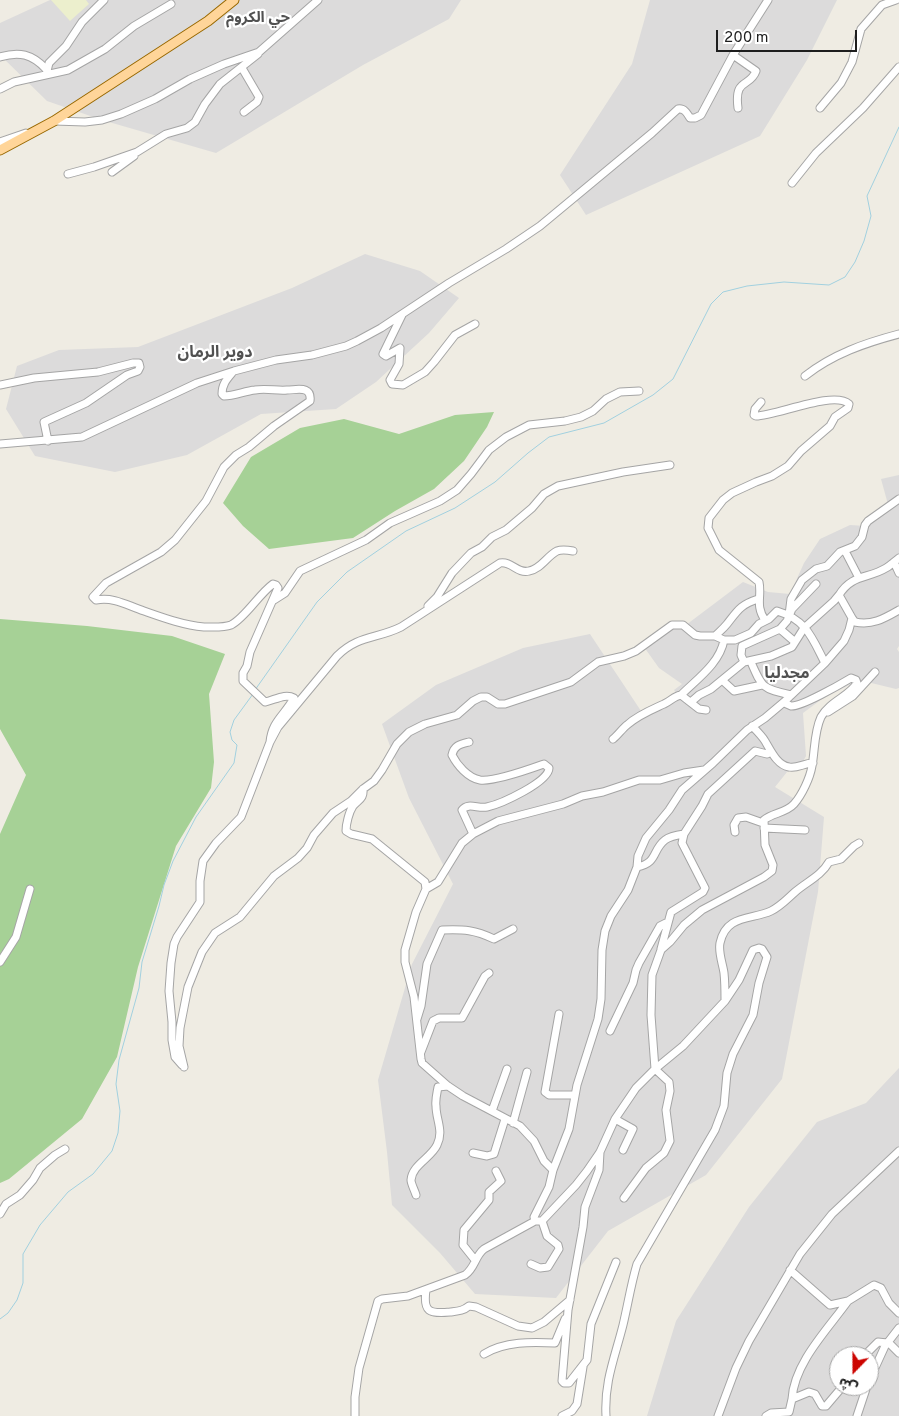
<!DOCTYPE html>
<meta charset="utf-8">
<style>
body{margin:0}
#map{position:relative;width:899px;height:1416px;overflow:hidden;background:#efece3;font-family:Overpass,"Noto Sans Arabic",sans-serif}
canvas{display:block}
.north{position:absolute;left:829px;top:1346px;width:50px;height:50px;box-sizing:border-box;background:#fff;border:1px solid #a5a5a5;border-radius:50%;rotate:202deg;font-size:14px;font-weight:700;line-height:20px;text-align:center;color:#1e1e1e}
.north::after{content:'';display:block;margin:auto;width:18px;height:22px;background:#cc0400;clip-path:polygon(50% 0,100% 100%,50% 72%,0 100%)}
.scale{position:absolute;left:716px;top:30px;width:141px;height:22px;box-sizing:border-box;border:2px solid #1e1e1e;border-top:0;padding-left:6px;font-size:15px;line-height:18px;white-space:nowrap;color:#1e1e1e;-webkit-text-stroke:4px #fff;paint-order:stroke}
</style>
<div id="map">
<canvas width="899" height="1416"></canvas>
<div class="north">ش</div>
<div class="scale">200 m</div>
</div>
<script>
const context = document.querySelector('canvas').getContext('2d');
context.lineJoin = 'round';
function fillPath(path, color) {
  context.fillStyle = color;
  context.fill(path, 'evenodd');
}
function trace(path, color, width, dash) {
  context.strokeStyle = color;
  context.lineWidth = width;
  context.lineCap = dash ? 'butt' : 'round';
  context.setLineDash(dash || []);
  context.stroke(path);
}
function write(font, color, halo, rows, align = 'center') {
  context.font = font + ' Overpass,"Noto Sans Arabic",sans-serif';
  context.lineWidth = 4.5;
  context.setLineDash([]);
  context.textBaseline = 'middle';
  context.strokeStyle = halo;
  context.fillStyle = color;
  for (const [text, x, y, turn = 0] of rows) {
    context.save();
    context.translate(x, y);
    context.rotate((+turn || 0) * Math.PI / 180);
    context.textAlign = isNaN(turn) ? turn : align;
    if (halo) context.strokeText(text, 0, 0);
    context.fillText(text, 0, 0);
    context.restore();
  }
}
fillPath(new Path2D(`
 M50,0H461L449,19L363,65L216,153L102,120L47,101L0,55V23Z
 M650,0H837L807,60L760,136L586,215L560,175L632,64Z
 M365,254L420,271L459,298L429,333L376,382L336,409L261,414L187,455L115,472L35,456L6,409L17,366L59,350L138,347L292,288Z
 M899,475V646L897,649L899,652V688L896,689L859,680L822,699L803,713L806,756L800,767L787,772L775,787L824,817L818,892L782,1079L706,1175L608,1231L556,1298L475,1294L440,1253L392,1205L387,1152L378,1080L412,964L453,884L409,798L382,724L436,685L523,648L590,634L643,714L676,693L674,690L682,684L659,668L644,647L674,626L682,628L743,582L768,592L790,594L804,563L820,539L850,525L865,526L889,508L881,479Z
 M899,1068V1416H647L676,1321L749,1207L817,1122L866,1103ZM839,1356H869V1386H839Z`), '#dcdbdb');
fillPath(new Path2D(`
 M51,0H86L89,4L70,21Z`), '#ecefcd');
fillPath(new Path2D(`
 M494,412L487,427L464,461L434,489L395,511L353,538L269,549L243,526L223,503L251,457L300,428L344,419L399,434L455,415Z
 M0,619L87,626L172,636L225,654L209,694L214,762L211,788L176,846L138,967L117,1057L82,1119L9,1179L0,1183V834L26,775L0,729Z`), '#a6d196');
trace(new Path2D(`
 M255,690L317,602L347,572L406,531L455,508L495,482L528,453L549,437L604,423L653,395L673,379L711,304L723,292L747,286L784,282L829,285L845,277L855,262L864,241L871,216L867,196L899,127
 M0,1319L8,1313L17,1300L23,1283V1254L40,1225L68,1192L93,1174L112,1151L118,1133L120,1111L116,1084L119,1060L139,988L142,962L159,906L164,885L173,861L196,817L234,763L237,745L232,740L230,732L234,720L253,694`), '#a1d0df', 1);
const minor = new Path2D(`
 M733,55L756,71C750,88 734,77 738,108
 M0,57C19,51 32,54 46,69
 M242,68L259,97L257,102L244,112
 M46,75L49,63L66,46L82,22L104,0
 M0,89L14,82L68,70L105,49L134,26L171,4
 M820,108L841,83L852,62L861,29L882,5L896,0
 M54,121L85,122L102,120L121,114L155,99L190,79L224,64L259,52L318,0
 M0,142L26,133
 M112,172L134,156
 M68,174L94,167L137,152L166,134L187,128L195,122L205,104L220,84L258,54
 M792,183L816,153L863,108L899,67
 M402,315L383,354L386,356L400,348L399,364L390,380L392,384L403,385L425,372L434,362L455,335L475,324
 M232,373C226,380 222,385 222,394L224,396C234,396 245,391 255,390C266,388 277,391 287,390C297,390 312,385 310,401L274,426L249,447L236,455L224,467L206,501L175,540L161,552L106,583L93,597L96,600C115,597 126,605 144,611C164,618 183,625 204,627C212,627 223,628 231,625C245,618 259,594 273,584L276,585L278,588L250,652L247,666L243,673V681L265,702C275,700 285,693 294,698C284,716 272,721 270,742
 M805,376C833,354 865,343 899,334
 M0,385L34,378L98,372L133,363H139L140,367L138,371L127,375L86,403L44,422L48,441
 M761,402L755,409L754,415L756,416C776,416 834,390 849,404L848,408L835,417L830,426L801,451L788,466L772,476L756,482L732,493L723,500L709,518L708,528L719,550L759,582C762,596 755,606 765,620
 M0,444L82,437L197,383L234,371L276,360L312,355L346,346L357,341L381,328L449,283L506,249L540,226L652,133L678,109C684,108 687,113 690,118H695L701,115L733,55L768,0
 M845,551L859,578
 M894,562L899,573
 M274,600L285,593L300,571L366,540L390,523L440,501L457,490L471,474L489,450L506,437L529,425L565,421L581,417L593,411L606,399L620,392L639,391
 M428,606L437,597L452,573L471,553L482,547L492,537L506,530L532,508L544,494L558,486L623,472L670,465
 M789,615L791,599L802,580L816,569L827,566L840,552L855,546L862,537L865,525L868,521L899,499
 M852,618L855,622C872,626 885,618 899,610
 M780,629L795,642
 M715,636C719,632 723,629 727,624C738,610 740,605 758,599
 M744,662L741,655L742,646L780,629L787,621L792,609L816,584
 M751,662C762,688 763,689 791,695
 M722,680L734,691L762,685
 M681,695C697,679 720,663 724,640
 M691,702L699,695L711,689L744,662L771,656L792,647L804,628L834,601L839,595
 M828,712L853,696L875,672
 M752,726C757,731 762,736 765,741C771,751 777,765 789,767C797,769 804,763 813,763
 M613,739C618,735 622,729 627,725C638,715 651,710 664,704C671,701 674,696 681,695L699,709L706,710
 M469,742C461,744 454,745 452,755C457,765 468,778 480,780C494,782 530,769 544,764L549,768C549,782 501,804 487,807C478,809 468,802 462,810L473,834
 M363,789C364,799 359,799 353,806C349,812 346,824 346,831L351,834L372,839L425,882L426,889L416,912L405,950V962L414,997L421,1059L422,1063L448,1086L463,1096L520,1126L534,1141L544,1161L553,1170
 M764,828L805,830
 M735,832L734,825L738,818L746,817L763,823
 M637,867C658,863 652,850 665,840C670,836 677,835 684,834
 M426,889L438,882L462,843L473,834L498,821L563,804L582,796L603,792L639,780H660L684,773L704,770
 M661,949L671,912L703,892L705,888L682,843L684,834L702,806L708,794L755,751L767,754L771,752
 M0,962L16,937L30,889
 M725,1000C725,991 725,982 724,973C723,965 718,952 720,943C726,914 752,920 771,911C781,906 787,899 795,892C808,881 821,876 829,862L841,859L854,846L859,843
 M559,1014L545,1092L549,1095H575
 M417,1019L421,1006L427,964L442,930C464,929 475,930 494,939L513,929
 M610,1031L633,983L636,970L639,963L660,926L668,922
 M421,1052L433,1021L439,1018H462L485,976L489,973
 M182,1065L175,1057L172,1040V1022L169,991L171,963L174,944L177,937L200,902V881L203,861L216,843L241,817L270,742L278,727L337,656C358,635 377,639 401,627L500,563C512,561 517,574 529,571C541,569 547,556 557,551C562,549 568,550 573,551
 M184,1067L179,1046L180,1028L188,987L202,952L215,933L240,917L274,876L298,858L307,848L314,835L333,813L351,801L363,789L374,781L382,770L397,744L409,732L425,724L457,715L473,701L481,697H487L498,704H505L571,682L598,662L624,656L636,651L672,625H683L695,635L700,636H715L724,640H735L751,633L759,624L769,619L777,611C807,620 812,638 825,663
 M492,1111L507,1069
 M615,1119L633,1129L623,1150
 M513,1123L527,1072
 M600,1152L599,1170L585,1207L583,1227L568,1310L562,1381L564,1383H569L587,1360L591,1324L616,1262
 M473,1153L487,1156L494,1154L505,1119
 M416,1195C415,1191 411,1184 411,1180C412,1165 431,1158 437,1145C444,1131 436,1120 436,1106C435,1100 437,1093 438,1087L448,1086
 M624,1198L646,1168L664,1153L670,1141L666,1110L670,1091L669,1082L655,1069L651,1015L652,975L661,950L670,942L684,925L702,910L764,877L772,871L773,865L765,845L764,820C772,813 786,813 794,804C802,795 810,778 812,766C815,750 814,732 821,717C830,701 850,696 857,683L856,680L851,678C841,684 801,707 791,706C788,705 786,704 784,702
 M0,1214L6,1204L20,1195L33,1180L40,1168L55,1155L65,1149
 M475,1260L463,1245L464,1230L489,1200V1192L501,1181L496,1171
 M531,1264L540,1268L548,1267L559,1249L558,1245L547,1236L542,1221
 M790,1270L830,1305L848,1301L874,1285L881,1288L889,1303L899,1313
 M426,1290C423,1312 429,1314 450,1312C458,1311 463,1311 469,1306L476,1307L518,1326L532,1328L544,1322L570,1300
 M888,1342L899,1353
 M484,1354C505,1341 532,1342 555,1343L565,1319
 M864,1356L878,1342L887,1343
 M869,1381L885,1346L899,1328
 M792,1399C794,1363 828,1329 848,1301
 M355,1416V1397L359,1368L378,1301L382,1299L408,1296L465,1275C475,1268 475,1256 484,1249L535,1221
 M562,1416L572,1411L577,1404L583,1367
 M606,1416C604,1382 615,1357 623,1325C628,1304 631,1284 637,1264L715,1130L724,1106L727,1073L733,1054L753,1015L759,983L767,957L762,949L759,948L753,950L739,980L725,1001L683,1046L655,1069L636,1088L615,1119L600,1152L587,1171L576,1185L542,1221H535L534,1217L549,1187L553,1170L569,1129L577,1085L598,1019L601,999L602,950L605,931L611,916L628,890L637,867L638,856L646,838L669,810L682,790L713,763L747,730L765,718L784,702L825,663L844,641L849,630L852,618L839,595C852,574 868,579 886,568C891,565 895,561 899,558
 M718,1416L736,1368L749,1341L800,1254L832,1214L899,1151
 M766,1416L771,1413L789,1412L792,1399L809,1392L815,1394L822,1406H826L843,1386
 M857,1416L867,1386`);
const major = new Path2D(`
 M0,150L54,121L208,21L234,0`);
trace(minor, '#a5a5a5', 9);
trace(major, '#986800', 11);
trace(minor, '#fff', 7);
trace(major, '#ffd599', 9);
write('bold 15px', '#515151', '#fff', [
 ["حي الكروم",258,19]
]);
write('bold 16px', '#515151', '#fff', [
 ["دوير الرمان",215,354],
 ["مجدليا",787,675]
]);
</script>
